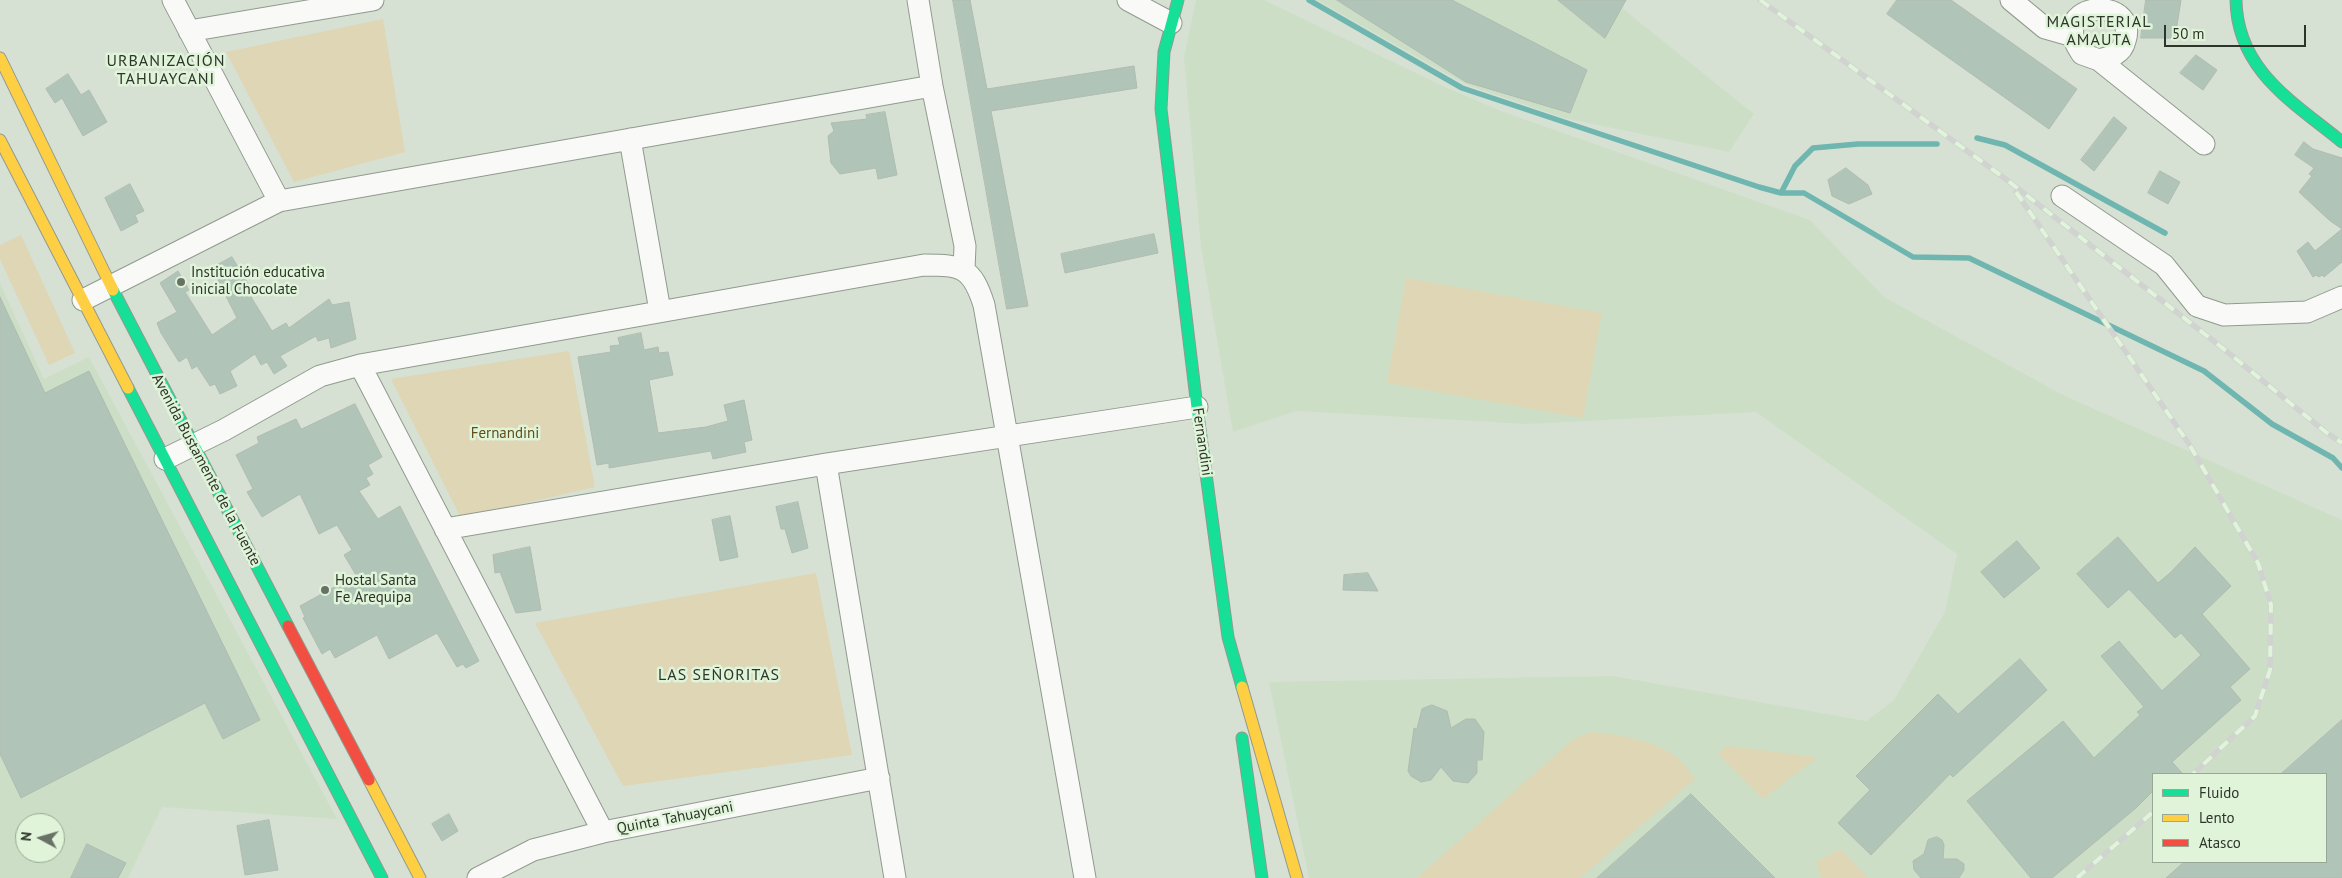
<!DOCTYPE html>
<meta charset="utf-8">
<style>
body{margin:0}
#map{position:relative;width:2342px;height:878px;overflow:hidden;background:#d6e1d3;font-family:"PT Sans",sans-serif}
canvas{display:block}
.legend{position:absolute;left:2152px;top:773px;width:175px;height:90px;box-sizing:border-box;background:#e0f4da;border:1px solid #98a894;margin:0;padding:6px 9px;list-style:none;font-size:15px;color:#2d352a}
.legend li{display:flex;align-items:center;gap:10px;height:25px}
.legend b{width:25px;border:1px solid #98a894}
.north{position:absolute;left:15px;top:813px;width:50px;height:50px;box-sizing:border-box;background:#e0f4da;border:1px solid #98a894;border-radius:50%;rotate:276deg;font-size:14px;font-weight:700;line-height:20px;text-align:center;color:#2d352a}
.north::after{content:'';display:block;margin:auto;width:18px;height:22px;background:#687165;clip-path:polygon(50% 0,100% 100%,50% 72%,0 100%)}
.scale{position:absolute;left:2164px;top:25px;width:142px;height:22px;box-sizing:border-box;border:2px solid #2d352a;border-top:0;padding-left:6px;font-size:15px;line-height:18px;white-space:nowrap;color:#2d352a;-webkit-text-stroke:4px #e0f4da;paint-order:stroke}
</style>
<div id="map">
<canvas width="2342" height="878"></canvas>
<ul class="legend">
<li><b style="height:6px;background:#16e098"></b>Fluido</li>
<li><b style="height:6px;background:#ffcf43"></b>Lento</li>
<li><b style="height:6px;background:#f24e42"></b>Atasco</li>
</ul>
<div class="north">N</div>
<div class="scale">50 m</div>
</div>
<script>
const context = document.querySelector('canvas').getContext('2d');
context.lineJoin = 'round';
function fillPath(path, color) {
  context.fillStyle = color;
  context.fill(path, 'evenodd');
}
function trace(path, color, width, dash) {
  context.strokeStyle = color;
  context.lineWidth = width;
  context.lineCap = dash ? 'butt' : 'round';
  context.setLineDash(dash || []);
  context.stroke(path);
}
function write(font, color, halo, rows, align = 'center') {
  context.font = font + ' "PT Sans",sans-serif';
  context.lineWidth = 5;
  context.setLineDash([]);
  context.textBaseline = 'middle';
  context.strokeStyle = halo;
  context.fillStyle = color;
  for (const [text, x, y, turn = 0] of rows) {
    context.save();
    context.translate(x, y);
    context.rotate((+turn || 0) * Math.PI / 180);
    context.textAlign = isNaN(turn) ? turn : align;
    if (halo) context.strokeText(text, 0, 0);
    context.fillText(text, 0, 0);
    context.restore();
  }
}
fillPath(new Path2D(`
 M1196,0H1264L1445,87L1501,111L1810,220L1884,297L2063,395L2342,520V878H1309L1269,682L1613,676L1866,721L1894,700L1945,612L1957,554L1756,412L1527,424L1296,411L1233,432L1201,247L1184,57ZM2153,774H2326V862H2153Z
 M1317,0H1612L1754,114L1729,152L1564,118L1465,84Z
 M0,283L44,379L89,357L337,819L162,807L128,878H0ZM25,823H55V853H25Z`), '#ccdfc6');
fillPath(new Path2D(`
 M383,19L405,152L294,182L226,52Z
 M21,235L75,353L49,365L0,259V245Z
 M1406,278L1602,313L1583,418L1387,383Z
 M569,351L595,487L461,518L391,379Z
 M816,573L852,755L623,786L535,623Z
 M1591,732C1618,734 1651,740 1674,755C1682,760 1689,771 1695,779L1580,878H1417L1572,740Z
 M1727,746L1818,757L1763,799L1718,754Z
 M1840,849L1868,877V878H1821L1816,862Z`), '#ded6b4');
trace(new Path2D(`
 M1309,0L1462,88L1759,187L1781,193H1804L1913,257L1969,258L2204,371L2272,424L2333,458L2342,468
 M1977,138L2005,145L2165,233
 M1781,193L1795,166L1813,148L1858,144H1937`), '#6eb6af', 5.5);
const building = new Path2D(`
 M953,0H970L987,89L1134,66L1137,88L991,111L1028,306L1007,309Z
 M1337,0H1452L1587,70L1570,113L1466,82Z
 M1558,0H1626L1605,38Z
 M1897,0H1951L2077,89L2049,129L1887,14Z
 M2146,0H2181L2175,38H2141Z
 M2196,55L2217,70L2203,90L2180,73Z
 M68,74L81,95L89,90L107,122L83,136L62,98L55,103L46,89Z
 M885,112L897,175L878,179L876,168L840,174L831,163L828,136L834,131L831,123L867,119L866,115Z
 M2114,117L2127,128L2094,171L2081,160Z
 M2304,142L2313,149L2342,158V262L2324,277L2322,275L2319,277L2316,275L2313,277L2297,251L2308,242L2315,251L2342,229L2329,220L2299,192L2312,176L2309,174L2314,168L2295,155Z
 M1846,168L1868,185L1872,194L1849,204L1832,196L1828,180Z
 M2160,171L2180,182L2168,204L2148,193Z
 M130,184L144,211L135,215L138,222L121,231L105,198Z
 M1154,234L1158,253L1065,273L1061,254Z
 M232,257L252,290L248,292L272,331L286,323L289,328L329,299L332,305L349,302L356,339L331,348L329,338L318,341L316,336L280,356L287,366L274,374L267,362L261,365L255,354L230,371L237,386L220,394L215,384L210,386L197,366L192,369L187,357L179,362L161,333L157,323L177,312L160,283L178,271L189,290L185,292L212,335L237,318L212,268Z
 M0,297L45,393L89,371L260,720L223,739L205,703L21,798L0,754Z
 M641,333L644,350L658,347L659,353L668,352L673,375L649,380L658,433L706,427L728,421L724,405L744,400L752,440L744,442L746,452L713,459L711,451L609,468V463L597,465L578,357L611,352L610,346L620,345L618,338Z
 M355,404L382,457L368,465L373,474L366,478L370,485L359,491L378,519L400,506L479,661L466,668L463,664L457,667L437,633L389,659L377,635L335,658L330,649L322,654L303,618L305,617L300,606L356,575L344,555L352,550L337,525L319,534L300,494L262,517L247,492L253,489L236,455L259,443L257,437L296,419L301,429Z
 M798,502L808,548L792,553L785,529H781L776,507Z
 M730,516L738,557L720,561L712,520Z
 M2118,537L2158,583L2170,573L2195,547L2231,586L2202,614L2250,669L2230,687L2241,700L2172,762L2183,774H2153V791L2136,808L2052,878H2031L1967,801L2063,721L2094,758L2140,715L2137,712L2144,707L2101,656L2119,641L2162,691L2201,655L2181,633L2175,638L2129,589L2108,608L2077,574Z
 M2017,541L2040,568L2004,598L1981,572Z
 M530,547L541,610L516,613L500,572L495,573L493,555Z
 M1368,573L1378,591L1343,590L1344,575Z
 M2020,659L2047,690L1953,777L1950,774L1871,855L1838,823L1870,790L1856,776L1938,694L1958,714Z
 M1432,705L1447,711L1451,728L1466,719H1475L1484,732L1482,760H1477V773L1468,783L1453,781L1441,767L1431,780L1421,782L1411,776L1408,771L1414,728L1417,729L1422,709Z
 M2342,720V878H2166L2184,862H2326V774H2281Z
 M1691,794L1775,878H1597Z
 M449,814L458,831L442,841L432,824Z
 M269,820L278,870L245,875L237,826Z
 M1937,837L1942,840L1944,845L1943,859H1957L1964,864V870L1959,878H1921L1914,870L1913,861L1924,854L1928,840Z
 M87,844L126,863L118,878H71Z`);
fillPath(building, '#b1c4b8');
trace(building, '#b0bbb1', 1);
const street = new Path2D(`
 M173,0L279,201
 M918,0L932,86L965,246L964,269
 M1128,0L1171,23
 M2011,0L2045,28L2073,36
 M189,31L373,0
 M2099,60C2111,57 2122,54 2125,41C2138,0 2066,0 2073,36C2074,42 2079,49 2082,54L2099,60L2204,144
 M630,139L660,311
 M2062,196L2164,265L2197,306L2224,315L2307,312L2342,297
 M83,300L279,201L932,86
 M360,365L603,832
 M165,459L224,430L320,376L360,365L924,265C962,265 972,267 984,305L1085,878
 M826,464L895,878
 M445,529L826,464L1197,407
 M478,878L533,850L603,832L879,778`);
const fast = new Path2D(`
 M1178,0L1164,52L1161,109L1197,407L1228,637L1242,687
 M2236,0C2237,70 2293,102 2342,142
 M113,290L288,626
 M128,388L382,878
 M1242,738L1262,878`);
const slow = new Path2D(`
 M0,58L113,290
 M0,140L128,388
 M1242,687L1297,878
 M369,780L420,878`);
const jam = new Path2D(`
 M288,626L369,780`);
trace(street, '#919a8f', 23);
trace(fast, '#919a8f', 13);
trace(slow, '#919a8f', 13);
trace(jam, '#919a8f', 13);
trace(street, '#f9faf8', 21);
trace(fast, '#16e098', 11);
trace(slow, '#ffcf43', 11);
trace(jam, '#f24e42', 11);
const rail = new Path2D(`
 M1760,0L2007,180L2220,346L2327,433L2342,443
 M2016,192L2189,444L2258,563L2271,605L2270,670L2255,716L2193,774
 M2077,878L2153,812`);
trace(rail, '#d0d3d0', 5.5);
trace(rail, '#e0f4da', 4, [11]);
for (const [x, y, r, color] of [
 [181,282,5,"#687165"],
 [325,590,5,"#687165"]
]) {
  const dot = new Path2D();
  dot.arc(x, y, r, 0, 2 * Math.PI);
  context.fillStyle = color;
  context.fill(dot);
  trace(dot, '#e0f4da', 2);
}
write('15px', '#2d352a', '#e0f4da', [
 ["Institución educativa",191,273],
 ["inicial Chocolate",191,290],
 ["Hostal Santa",335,581],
 ["Fe Arequipa",335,598]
], 'left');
write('15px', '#624d1b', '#e0f4da', [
 ["Fernandini",505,434]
]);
write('15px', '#2d352a', '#e0f4da', [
 ["Fernandini",1202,442,82],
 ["Avenida Bustamente de la Fuente",206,470,62],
 ["Quinta Tahuaycani",675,818,-11]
]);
context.letterSpacing = '1px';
write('16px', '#2d352a', '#e0f4da', [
 ["MAGISTERIAL",2099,22],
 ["AMAUTA",2099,40],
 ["URBANIZACIÓN",166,61],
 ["TAHUAYCANI",166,79],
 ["LAS SEÑORITAS",719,675]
]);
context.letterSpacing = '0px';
</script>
